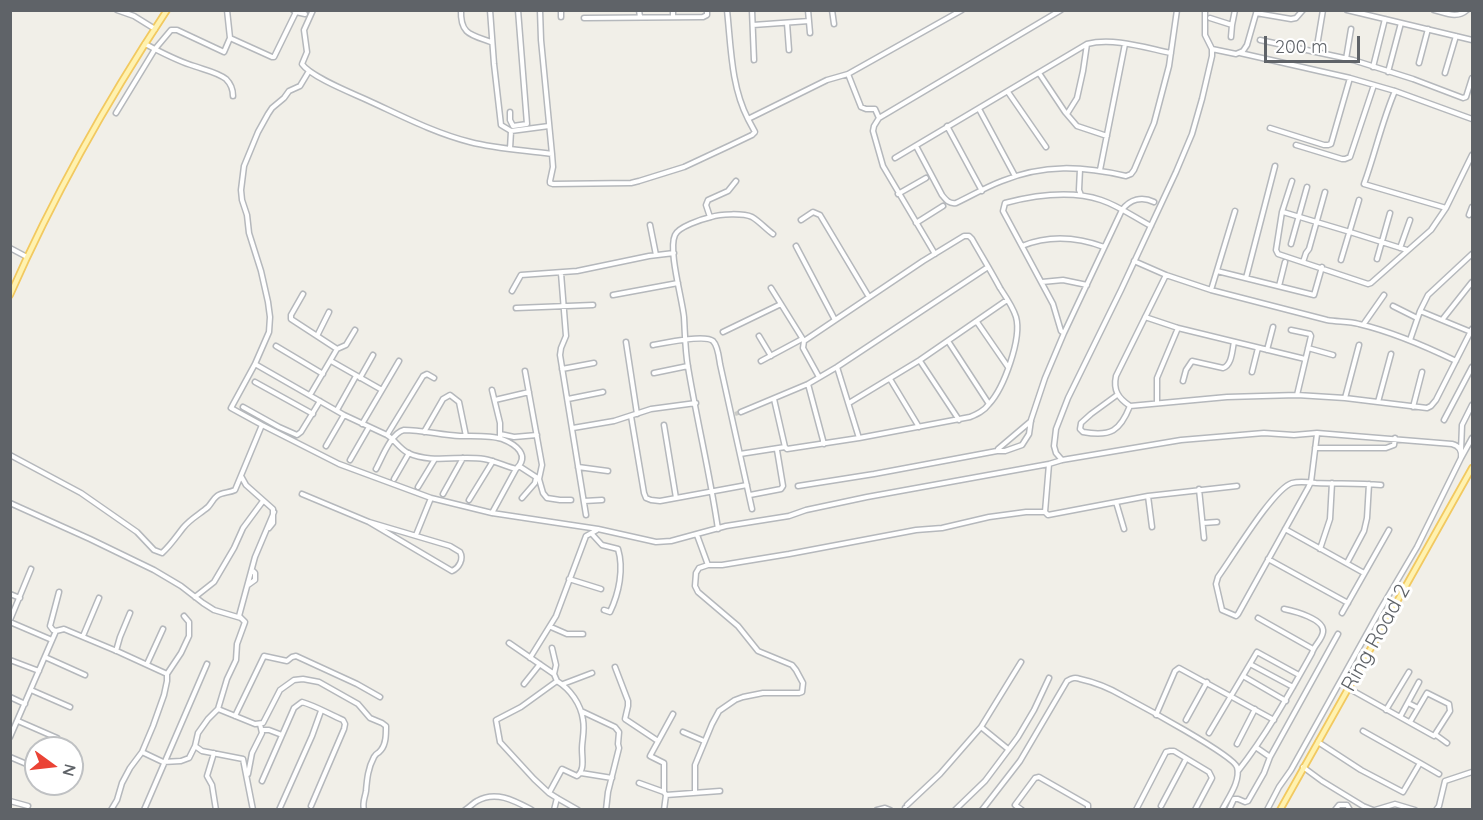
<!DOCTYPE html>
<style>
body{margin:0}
#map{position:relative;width:1483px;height:820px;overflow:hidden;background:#f1efe8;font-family:Quicksand,sans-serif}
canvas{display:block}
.frame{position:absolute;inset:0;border:12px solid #5f6368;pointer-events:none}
.north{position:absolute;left:24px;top:736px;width:60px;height:60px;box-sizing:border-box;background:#fff;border:2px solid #bfc1c3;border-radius:50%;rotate:105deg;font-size:16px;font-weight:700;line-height:24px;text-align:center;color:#5f6368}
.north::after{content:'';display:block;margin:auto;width:21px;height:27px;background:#ea4335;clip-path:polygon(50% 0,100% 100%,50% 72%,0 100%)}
.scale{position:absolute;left:1264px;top:36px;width:96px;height:27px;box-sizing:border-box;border:3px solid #5f6368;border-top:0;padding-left:8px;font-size:18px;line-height:21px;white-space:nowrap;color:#5f6368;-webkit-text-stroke:4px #fff;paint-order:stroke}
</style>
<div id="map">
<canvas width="1483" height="820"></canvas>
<div class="frame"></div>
<div class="north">N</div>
<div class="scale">200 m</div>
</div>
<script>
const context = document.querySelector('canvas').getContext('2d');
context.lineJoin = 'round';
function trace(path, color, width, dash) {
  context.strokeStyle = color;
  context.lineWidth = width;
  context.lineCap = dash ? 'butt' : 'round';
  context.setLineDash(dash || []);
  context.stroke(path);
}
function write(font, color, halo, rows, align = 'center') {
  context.font = font + ' Quicksand,sans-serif';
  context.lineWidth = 6;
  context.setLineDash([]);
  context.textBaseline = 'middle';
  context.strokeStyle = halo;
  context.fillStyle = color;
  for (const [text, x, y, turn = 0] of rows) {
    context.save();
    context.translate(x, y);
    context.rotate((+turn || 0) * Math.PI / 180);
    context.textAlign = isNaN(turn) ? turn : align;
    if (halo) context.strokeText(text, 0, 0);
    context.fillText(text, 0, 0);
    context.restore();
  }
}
trace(new Path2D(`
 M735,414L741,412`), '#ccccc8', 4, [4, 2]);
const minor = new Path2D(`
 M117,10L134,16L155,29
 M313,10L304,30L307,52L302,64C311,77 352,93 367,100C400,115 434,133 470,142C497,149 524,150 552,154
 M461,10C460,35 472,35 491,42
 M490,10L494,64L501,125L511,131L549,126
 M540,10L541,40L552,154L553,167L550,181V183L553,184L631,183L639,181L684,167L729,146L752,135L755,132L748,119L827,80L848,74L962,10
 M561,10V17
 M639,10L640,17
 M673,10V17
 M727,10C731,47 731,86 748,119
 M752,10L754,60
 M808,10L810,33
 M832,10L834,24
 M1347,10L1472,40
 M1434,10C1446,13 1457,19 1467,10
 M296,12L305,14
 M1256,13L1291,19L1296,18L1303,10
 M584,18L703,17L707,15V10
 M1210,18L1232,25
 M787,23L789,50
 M753,25L809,21
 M1231,37L1232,25L1235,10
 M230,38L272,57H274L296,12L293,10
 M1260,40L1353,60L1413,79L1463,98L1466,97L1472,78
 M145,44C161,52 177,61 194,66C205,70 217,72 226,79C231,84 233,89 233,96
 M1212,49L1236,54L1243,51L1247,45L1257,10
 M1316,52L1323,10
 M1240,53L1350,78L1395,91L1472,119
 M1346,59L1351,29
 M1419,63L1428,29
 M1373,67L1385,19
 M309,71L300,86L289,91L284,98L272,108L268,114L258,132L244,166L241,190L242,200L247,215L249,233L261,271L268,302L270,317L269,332L255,364L231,408L262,425L339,464L431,498L492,513L598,529L656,542L671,541L726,526L789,516L806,510L867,497L1049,464L1062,460L1181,440L1264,433L1294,435L1317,433L1452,444C1460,446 1462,451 1461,458
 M1388,72L1401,23
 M1039,73L1065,112L1077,126L1107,136
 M1445,73L1456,36
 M848,74L861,107L866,109H875L879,118
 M1395,91C1382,121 1375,154 1364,184L1446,208
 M1008,92L1046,147
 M979,109L1015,176
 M510,112V120L513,126L527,124L518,10
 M116,113L155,49L171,30H177L224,52L230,38L227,10
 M1067,114L1077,98L1083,71L1087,44
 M947,126L982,191
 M1270,128L1324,145H1328L1331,144L1350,78
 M1296,145L1342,159H1345L1350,157L1374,85
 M916,146L942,195C946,200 949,204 956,203C971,196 986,187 1002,181C1044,164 1082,166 1126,176L1131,174L1134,170L1154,123L1169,66L1177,10
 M510,149L511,131
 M895,158L1087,44C1113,37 1146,48 1171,53
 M1080,169L1079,190L1081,195
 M1100,170L1125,44
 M1292,181L1282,212L1276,250L1278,254L1368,284L1371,283L1431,230L1446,208L1472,155
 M898,194L926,178
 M1283,212L1350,232L1407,250
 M1469,215L1472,207
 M710,217L706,205L708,200L728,191L736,181
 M801,220L813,212L820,215L869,297
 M916,223L943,206
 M650,225L656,255
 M1291,244L1307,187
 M796,246L835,320
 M1022,246C1049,235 1077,237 1104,247
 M10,248L27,257
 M1400,248L1410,220
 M935,254L883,166L873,131L874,126L879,118L1061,10
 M1377,259L1390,213
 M1341,260L1359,200
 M1134,261L1166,275L1211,290L1327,320C1337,322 1349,321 1359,324C1393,332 1425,346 1456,361
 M1303,262L1306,253L1309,249L1325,192
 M1217,271L1314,295L1322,267
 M561,273L566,336L561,348L560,355L586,515
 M1166,275L1116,376C1113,390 1118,398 1130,406L1227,397L1297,395L1345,398L1427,408L1431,406L1436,400L1472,329
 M1246,278L1275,166
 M1042,282L1063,280L1087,285
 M1279,286L1285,262
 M771,288L804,341L803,348L819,377
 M1211,290L1235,211
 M512,291L521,275L577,271L649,256L674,253
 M303,294L291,315V319L337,349
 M613,295L678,283
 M1393,306L1417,318
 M516,308L593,305
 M1420,311L1471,332
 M1145,317L1178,328L1305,359
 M1442,320L1472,282
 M977,322L1008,367
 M1363,325L1384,295
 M1291,330L1310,334L1311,336L1297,395
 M723,332L781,304
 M1064,333L1061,331L1053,304L1003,211L1005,203C1036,195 1070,190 1101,200C1119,206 1134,217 1151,226
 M317,336L329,312
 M759,336L771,356
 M1410,340L1420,311L1428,295L1472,254
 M948,341L989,404
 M626,342L637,414
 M653,345C664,343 705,334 713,341C718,346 719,358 720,364L752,509
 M276,346L323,374
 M1308,348L1333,355
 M1267,350L1273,327
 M331,361L382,390L362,424
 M761,361L802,339
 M920,361L959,420
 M255,364L344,415L387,435C395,440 399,448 408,453C432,464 459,455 484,459C495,461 505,466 516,469C531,455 515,444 502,439C491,435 472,436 460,436C441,435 422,430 404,430C391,433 382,458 376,469
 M837,367L859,438
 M562,369L594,363
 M525,371L542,465L539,479
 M1252,372L1258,348
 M654,373L688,366
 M360,378L373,355
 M890,379L919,427
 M1183,381L1186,370L1192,361L1223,368C1232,365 1232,351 1234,342
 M255,382L313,414
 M808,384L824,444
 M382,390L399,361
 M492,390L500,423V438
 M310,395L337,349L346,345L355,330
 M1117,395L1091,414L1081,423L1080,429L1083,432C1111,437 1120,431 1130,406
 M1345,398L1359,345
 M568,399L603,392
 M774,399L785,447L787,449L859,438L970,417C977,414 984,411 989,404C1004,388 1022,338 1016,317C1013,307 1006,297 1000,288C991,271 981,255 972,239L969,236H964L923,261L804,341
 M495,400L529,392
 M1378,402L1391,354
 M849,403L920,360L1007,300
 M1157,403V378L1178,328
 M243,407L279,427L297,435L301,432L320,401
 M1413,407L1422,372
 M337,410L356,376
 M741,412L808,384L837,367L988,267
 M631,416L644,493L646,498L651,500L660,501L747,485
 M1444,420L1472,367
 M664,425L676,498
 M573,428L614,421L651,409L696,403
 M424,432L443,399L450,395L459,402L466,436
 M500,434L514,437L537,435
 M1317,434L1311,482L1308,488L1238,614L1236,616L1222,610L1216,584L1218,577C1232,558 1273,489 1292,483C1299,481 1308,482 1316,483C1337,484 1359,483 1381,485
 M387,435L423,376L427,374L434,378
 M326,446L344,415
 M1315,448H1386L1394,445L1395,438
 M998,449L1031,421
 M1461,451L1462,425L1472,405
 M740,454L785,447
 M10,455L81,493L137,532L154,550L162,553C170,546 176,537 183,528C190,519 200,514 208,507C211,504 213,499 217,496C222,492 229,493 235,490L262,425
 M350,460L369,427
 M1062,460L1056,453L1054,446L1056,429L1068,398L1121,290L1176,172L1192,134L1202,99L1212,56V49L1205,35V10
 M1049,464L1045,512L1048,515L1148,496L1237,486
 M519,466L539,479L543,493L547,498L560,500H571
 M578,467L608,471
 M241,476L246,485L273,509V523L269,528
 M394,479L409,453
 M798,486L874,474L997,451H1005L1022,445L1029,434L1031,420L1045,378L1064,333L1122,210C1130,199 1142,196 1154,202
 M418,487L435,459
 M1199,489L1204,538
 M302,494L369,522L452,571C459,568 464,559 460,552L450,546L369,522
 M443,494L463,458
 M750,495L781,489L783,486L777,450
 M1148,496L1152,527
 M522,498L535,483L536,478
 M469,500L493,461
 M584,501L602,500
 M1116,502L1124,529
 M10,503L90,539L154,570L181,586L203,603L214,610L241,618
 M492,513L516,469
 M1203,523L1217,522
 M718,529C710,474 697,421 688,367C685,350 685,333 684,317C682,298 668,250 675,235C678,227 702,219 711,217C720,214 743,213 752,217C759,221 766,229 773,234
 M1285,529L1364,573
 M591,533L602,545L618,549C624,569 619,593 610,612L604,610
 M416,535L431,498
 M697,535L708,565
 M1320,549L1330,519L1332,483
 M1268,559L1348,603
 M1347,563L1364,531L1367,518L1369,484
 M569,579L601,589
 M248,585L255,580V573L253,571
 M10,594L20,598
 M195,597L214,582L234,548L243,528L263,501
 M1342,613L1389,530
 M1258,618L1313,649
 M10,620L31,569
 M10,622L52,640
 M551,627L567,634H583
 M56,631L53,630L50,626L59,592
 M83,636L99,598
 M509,643L554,674L557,681
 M552,648L556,665L554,674
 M116,651L120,637L130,613
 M45,657L85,675
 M530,658L556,616L586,536L597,530
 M10,660L39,671
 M147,664L163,629
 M1250,664L1293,687
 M615,667L628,701V706L625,719L658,741
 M1243,676L1286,701
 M524,684L540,664
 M563,684L592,673
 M1348,688L1434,736L1450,711L1449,704L1427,693L1410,722
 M31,690L70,707
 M10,697L25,704
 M1408,703L1418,708
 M218,709L255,724L263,723L280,690L294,680L303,679L319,682L358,704L370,718L382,723L386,726C386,735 386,744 381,750C376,756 378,751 374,757C368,768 367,779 366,791C365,798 362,802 364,810
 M1386,710L1409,672
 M581,711L615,727L619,732L618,744L619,748L608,792L606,810
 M1156,715L1175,671L1179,668L1274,720
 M235,716L264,656L287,661L292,657L296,656L357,684L380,697
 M1400,717L1419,682
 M1186,720L1207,682
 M18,721L57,738
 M981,727L1008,749
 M262,730H269L282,735
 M1363,731L1420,763
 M683,732L704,741
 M1209,733L1257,652L1299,675
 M1436,735L1447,743
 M10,737L56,631L64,629L119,652L167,674
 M1318,742L1361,770L1403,792L1420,763L1439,774
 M1237,744L1255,709
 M195,746L202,751L243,759L253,810
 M142,752L163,762L181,761L189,758L195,746L198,733L208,719L218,709L227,679L236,660L237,644L245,622L239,616L255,557L274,512
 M214,753L207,776L212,785L216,810
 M10,757L36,768
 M1270,757L1338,634
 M1303,767L1322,781L1363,806L1373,810
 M1238,771C1267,734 1289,694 1312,653C1314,645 1322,640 1323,632C1325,619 1294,611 1284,609
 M581,773L612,778
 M248,774L252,753L262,733L260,724
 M262,781L294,708L302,702C316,706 329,714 343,720L345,724L344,729L311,806
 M639,783L664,792L666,795L664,810
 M664,792V763L650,756L673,714
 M695,792V765L712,724L719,711L735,700L743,697L763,693H799L802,692L803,683L796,670L792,665L758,651L738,626L698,592L695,586L696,573L699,568L708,565H722L789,554L916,530L942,528L989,517L1026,512H1045
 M549,793L562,769L577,776C585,770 582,759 582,749C582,740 585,730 583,720C581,704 570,689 557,681L521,707L496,720L500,742L534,779L549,793L557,798L578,810
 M666,795L720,791
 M10,801L28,806
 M907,805L940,774L981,727L1021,662
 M1161,806L1186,759
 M111,810L117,800L122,783L130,768L142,752L153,726L164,695L167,681V674L181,653L189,636V622L184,616
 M144,810L207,664
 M279,810L312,736L321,711
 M465,810C470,807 473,803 477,801C496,790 515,801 532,810
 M554,810L557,798
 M877,810L885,808L890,810
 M905,810V808
 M955,810L985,781L1018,737L1034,710L1049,678
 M982,810L1020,761L1067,681C1072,678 1075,677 1080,679C1094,682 1111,689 1123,696C1140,705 1233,755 1237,767C1241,781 1228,798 1222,810
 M1022,810L1015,805L1035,778L1039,777L1088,805V810
 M1136,810L1166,752L1170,751H1174L1209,772L1212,778L1195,810
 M1229,810L1234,799H1238L1245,802L1248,801L1264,773L1270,757L1257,748
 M1267,810L1279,787L1291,770L1380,610L1417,547L1461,458L1472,438
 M1335,810L1339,805H1347L1350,810
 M1375,810L1395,804L1415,810
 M1436,810L1439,806L1445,781L1472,772`);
const major = new Path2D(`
 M10,295C54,195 107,101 167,10
 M1280,810L1472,468`);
trace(minor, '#b5b8bc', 7);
trace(major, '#f2c960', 8);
trace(minor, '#fff', 4);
trace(major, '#fff2af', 4.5);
write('21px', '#5f6368', '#fff', [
 ["Ring Road 2",1376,638,-61]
]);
</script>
